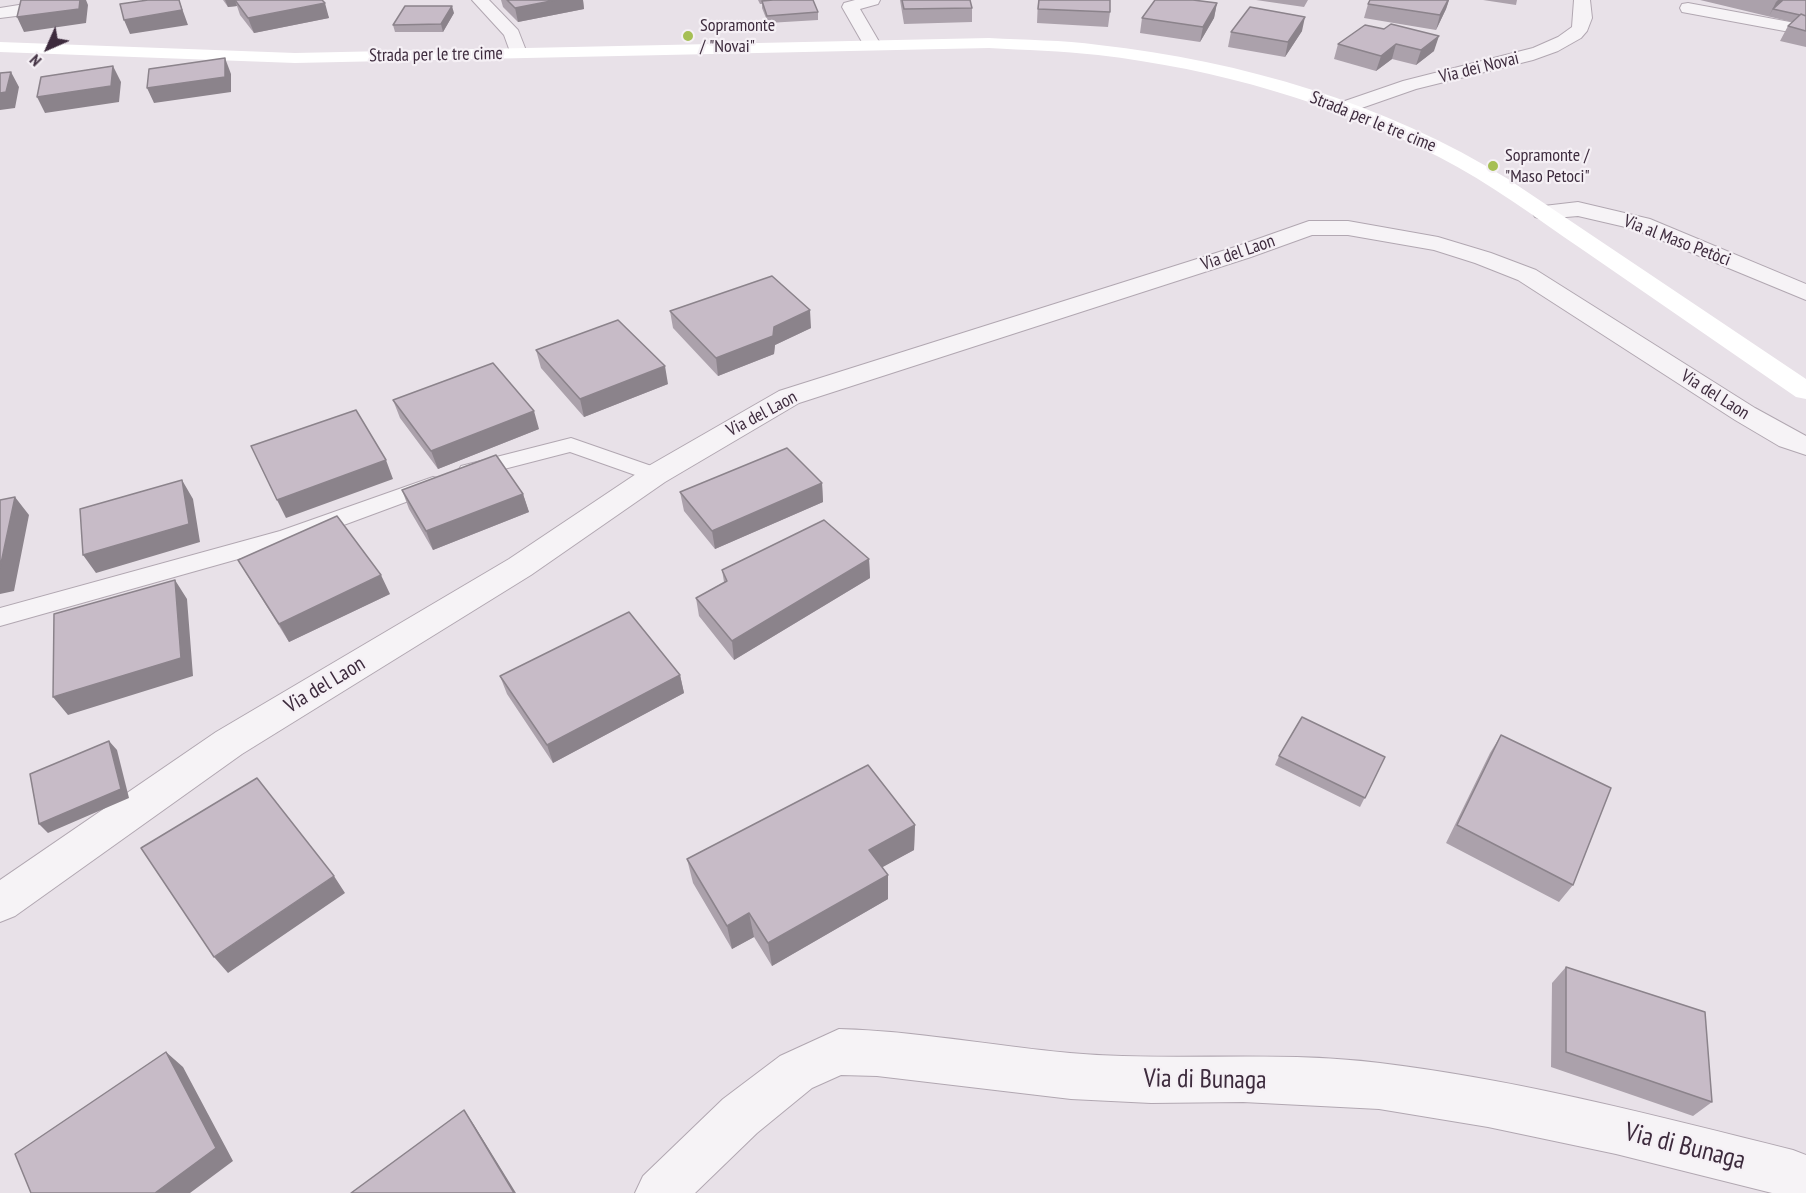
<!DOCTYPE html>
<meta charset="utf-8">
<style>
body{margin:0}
#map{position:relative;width:1806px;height:1193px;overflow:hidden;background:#e8e1e8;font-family:"PT Sans Narrow",sans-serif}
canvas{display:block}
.north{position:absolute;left:18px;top:18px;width:60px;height:60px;-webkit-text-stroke:4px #f5f0f5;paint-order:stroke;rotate:225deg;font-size:16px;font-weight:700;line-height:24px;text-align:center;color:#3d2b3d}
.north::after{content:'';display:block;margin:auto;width:21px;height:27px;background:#3d2b3d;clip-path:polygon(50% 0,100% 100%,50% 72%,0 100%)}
</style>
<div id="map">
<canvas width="1806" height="1193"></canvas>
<div class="north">N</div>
</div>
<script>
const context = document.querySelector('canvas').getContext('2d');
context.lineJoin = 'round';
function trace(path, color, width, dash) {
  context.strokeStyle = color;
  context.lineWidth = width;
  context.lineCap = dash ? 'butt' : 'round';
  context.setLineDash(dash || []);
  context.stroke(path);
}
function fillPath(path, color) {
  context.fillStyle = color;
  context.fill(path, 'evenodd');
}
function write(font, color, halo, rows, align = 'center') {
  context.font = font + ' "PT Sans Narrow",sans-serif';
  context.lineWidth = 4.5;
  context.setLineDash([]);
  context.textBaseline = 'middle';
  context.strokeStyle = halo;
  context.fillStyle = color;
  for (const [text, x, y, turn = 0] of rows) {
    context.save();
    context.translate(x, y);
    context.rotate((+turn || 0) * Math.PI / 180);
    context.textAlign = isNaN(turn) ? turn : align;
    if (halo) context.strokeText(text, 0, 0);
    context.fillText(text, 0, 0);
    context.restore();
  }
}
const service = new Path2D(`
 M571,438L663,470L666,475L663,480L655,482L570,452L469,478L461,476L458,471L461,466Z
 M433,477L441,479L444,484L441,489L295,543L0,626V608L280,531Z`);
const minor = new Path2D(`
 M50,0H76L74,4L40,13L0,18V8Z
 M472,0H489L518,30L527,53L524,57H512L504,35Z
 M855,0H880L878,4L860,9L881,45L878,49H866L842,7L844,3Z
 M1574,0H1590L1592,18L1587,31L1581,38L1558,51L1533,60L1416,89L1353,111H1339L1336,107L1339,103L1403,81L1533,48L1558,37L1572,27Z
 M1688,3L1806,25V35L1682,12L1680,8L1682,4Z
 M1578,202L1650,219L1806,284V300L1634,229L1578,216L1543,219L1535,217L1532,212L1535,207Z
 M1309,221H1348L1438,237L1491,253L1536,270L1755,408L1806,436V455L1779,446L1735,420L1518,280L1475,263L1434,250L1348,235H1312L1251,257L799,403L665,482L531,575L242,754L15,916L0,922V880L216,732L509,559L645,468L779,391L1235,247Z
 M839,1029C917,1031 993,1046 1070,1053C1173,1062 1278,1050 1380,1063C1520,1080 1657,1116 1793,1150L1806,1155V1193H1772L1616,1154L1488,1127L1379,1109L1243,1102L1151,1103L1071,1099L877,1076L841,1075L812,1088L757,1133L695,1193H635L643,1176L723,1099L780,1056Z`);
trace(service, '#b1a7b1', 2);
trace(minor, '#b1a7b1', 2);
fillPath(service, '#f6f3f6');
fillPath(minor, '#f6f3f6');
fillPath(new Path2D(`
 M989,38C1026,40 1062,40 1099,45C1242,61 1385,103 1508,179L1806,379V399L1796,397C1725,348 1654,299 1583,250C1536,218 1490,183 1439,157C1332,102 1217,69 1098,55C1062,51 1025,50 989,48L295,63L0,52V42L295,53Z`), '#fff');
fillPath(new Path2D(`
 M223,0H322L329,18L254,33L240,15L237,6L228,7Z
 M501,0H583L584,9L518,22L503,7Z
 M758,0H813L818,12V20L768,23L762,8V4H760Z
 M900,0H970L972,8V22L904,24Z
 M1038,0L1110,12L1108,27L1037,23Z
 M1256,0H1308L1304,7Z
 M1370,0H1449L1446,9L1436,30L1364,18L1368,4Z
 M1483,0H1517L1516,5Z
 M1700,0H1806V47L1780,41L1788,26L1792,22Z
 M1217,3L1214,18L1200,42L1140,33L1142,18Z
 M454,13L443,32H395L393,25Z
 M1365,25L1434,51L1416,65L1392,59L1376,71L1334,59L1338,44Z
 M1302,31L1285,57L1228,47L1231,32Z
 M670,311L811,328L775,345L774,354L718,376L673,328Z
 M536,350L668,384L584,417L541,368Z
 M393,400L539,429L438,469L400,418Z
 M822,483L823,502L715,549L684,511L680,492Z
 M402,490L523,494L529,512L433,550L409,509Z
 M869,559L870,578L734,660L699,616L696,598L724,582L722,570Z
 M238,560L390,594L289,642L249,578Z
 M680,675L684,693L553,763L507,694L500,676Z
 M1501,735L1573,885L1559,902L1446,843L1490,753Z
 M1279,756L1385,757L1360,807L1275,765Z
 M915,825L914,850L882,867L888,899L772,966L754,937L732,949L693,883L687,859Z
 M1566,967L1712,1102L1693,1116L1551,1067L1552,983Z`), '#aba1ab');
fillPath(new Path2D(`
 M80,0H86L88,5L86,23L24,32L17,17Z
 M179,0L188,25L130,34L124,20Z
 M225,0H268H235L237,6L228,7Z
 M556,0H583L584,9L518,22L515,8Z
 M1448,0H1449L1446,9L1436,30L1440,15Z
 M1778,0H1785L1773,9L1769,16L1776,2Z
 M325,3L329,18L254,33L248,18Z
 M1217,3L1214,18L1200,42L1203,27Z
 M452,6L454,13L443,32L441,24Z
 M1305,17L1302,31L1285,57L1288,42Z
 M1439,36L1434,51L1416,65L1421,50Z
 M1396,44L1392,59L1376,71L1381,56Z
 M225,58L231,74V92L154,103L147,88Z
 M113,66L121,82L119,102L45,113L37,97Z
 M11,72L19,87L15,108L0,110V93Z
 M810,310L811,328L775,345L774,354L718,376L716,358L774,327Z
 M665,366L668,384L584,417L580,399Z
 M534,411L539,429L438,469L431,451Z
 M386,460L393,479L286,518L277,500Z
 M182,480L193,499L200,542L96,573L83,555Z
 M822,483L823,502L715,549L712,531Z
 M523,494L529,512L433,550L426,531Z
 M15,497L29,515L14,591L0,594V568Z
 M869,559L870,578L734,660L732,641Z
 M381,575L390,594L289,642L279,624Z
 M175,580L187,599L193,676L68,715L53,697Z
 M680,675L684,693L553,763L547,745Z
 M109,741L117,750L129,798L48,833L39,824Z
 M915,825L914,850L870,874L869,850Z
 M888,875V899L772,966L768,943Z
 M334,876L345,893L228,973L214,957Z
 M749,913L754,937L732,949L727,926Z
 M166,1052L183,1067L233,1161L190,1193H155Z
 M464,1110L474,1125L516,1193H514Z`), '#8b838b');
const building = new Path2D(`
 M21,0H80L79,9L17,17Z
 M148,0H179L182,10L124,20L120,4Z
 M235,0H322L325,3L248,18Z
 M507,0H556L515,8Z
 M773,0H813L818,12L767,16L762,1Z
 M902,0H970L972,8L904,9Z
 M1039,0H1110V12L1038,9Z
 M1155,0H1193L1217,3L1203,27L1142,18Z
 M1370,0H1448L1440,15L1368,4Z
 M1783,0H1806V16L1801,14L1800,15L1773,9Z
 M405,6H452L441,24L393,25Z
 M1250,7L1305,17L1288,42L1231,32Z
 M1801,14L1806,16V31L1788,26Z
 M1391,24L1439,36L1421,50L1396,44L1381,56L1338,44L1365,25L1384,29Z
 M225,58V77L147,88L149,69Z
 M113,66L111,86L37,97L41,77Z
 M11,72L6,92L0,93V73Z
 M772,276L810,310L774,327L773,336L716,358L670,311Z
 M618,320L665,366L580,399L536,350Z
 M493,363L534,411L431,451L393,400Z
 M356,410L386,460L277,500L251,446Z
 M787,448L822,483L712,531L680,492Z
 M496,455L523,494L426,531L402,490Z
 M182,480L189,524L83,555L80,509Z
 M15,497L0,568V500Z
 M337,516L381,575L279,624L238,560Z
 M824,520L869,559L732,641L696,598L727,581L722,570Z
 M175,580L181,658L53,697L54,614Z
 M629,612L680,675L547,745L500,676Z
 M1302,717L1385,757L1365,798L1279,756Z
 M1501,735L1611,788L1573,885L1457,825Z
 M109,741L121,789L39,824L30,774Z
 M868,765L915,825L869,850L888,875L768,943L749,913L727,926L687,859Z
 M257,778L334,876L214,957L141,848Z
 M1566,967L1705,1012L1712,1102L1566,1052Z
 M166,1052L216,1148L155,1193H31L15,1154Z
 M464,1110L514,1193H351Z`);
fillPath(building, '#c7bbc7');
trace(building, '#8b838b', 1.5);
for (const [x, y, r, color] of [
 [688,36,6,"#a6bf54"],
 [1493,166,6,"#a6bf54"]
]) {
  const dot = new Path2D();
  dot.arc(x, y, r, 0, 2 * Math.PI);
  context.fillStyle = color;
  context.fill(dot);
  trace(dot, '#f5f0f5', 2);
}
write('18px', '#3d2b3d', '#f5f0f5', [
 ["Sopramonte",700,26],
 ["/ \"Novai\"",700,47],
 ["Sopramonte /",1505,156],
 ["\"Maso Petoci\"",1505,177]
], 'left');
write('18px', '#3d2b3d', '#f5f0f5', [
 ["Strada per le tre cime",436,55,-1],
 ["Via dei Novai",1479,68,-14],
 ["Strada per le tre cime",1373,122,22],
 ["Via al Maso Petòci",1677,241,21],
 ["Via del Laon",1238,253,-19],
 ["Via del Laon",1715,395,32],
 ["Via del Laon",762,414,-28]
]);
write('21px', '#3d2b3d', '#f5f0f5', [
 ["Via del Laon",325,685,-31]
]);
write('26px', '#3d2b3d', '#f5f0f5', [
 ["Via di Bunaga",1205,1080,1],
 ["Via di Bunaga",1685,1147,14]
]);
</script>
